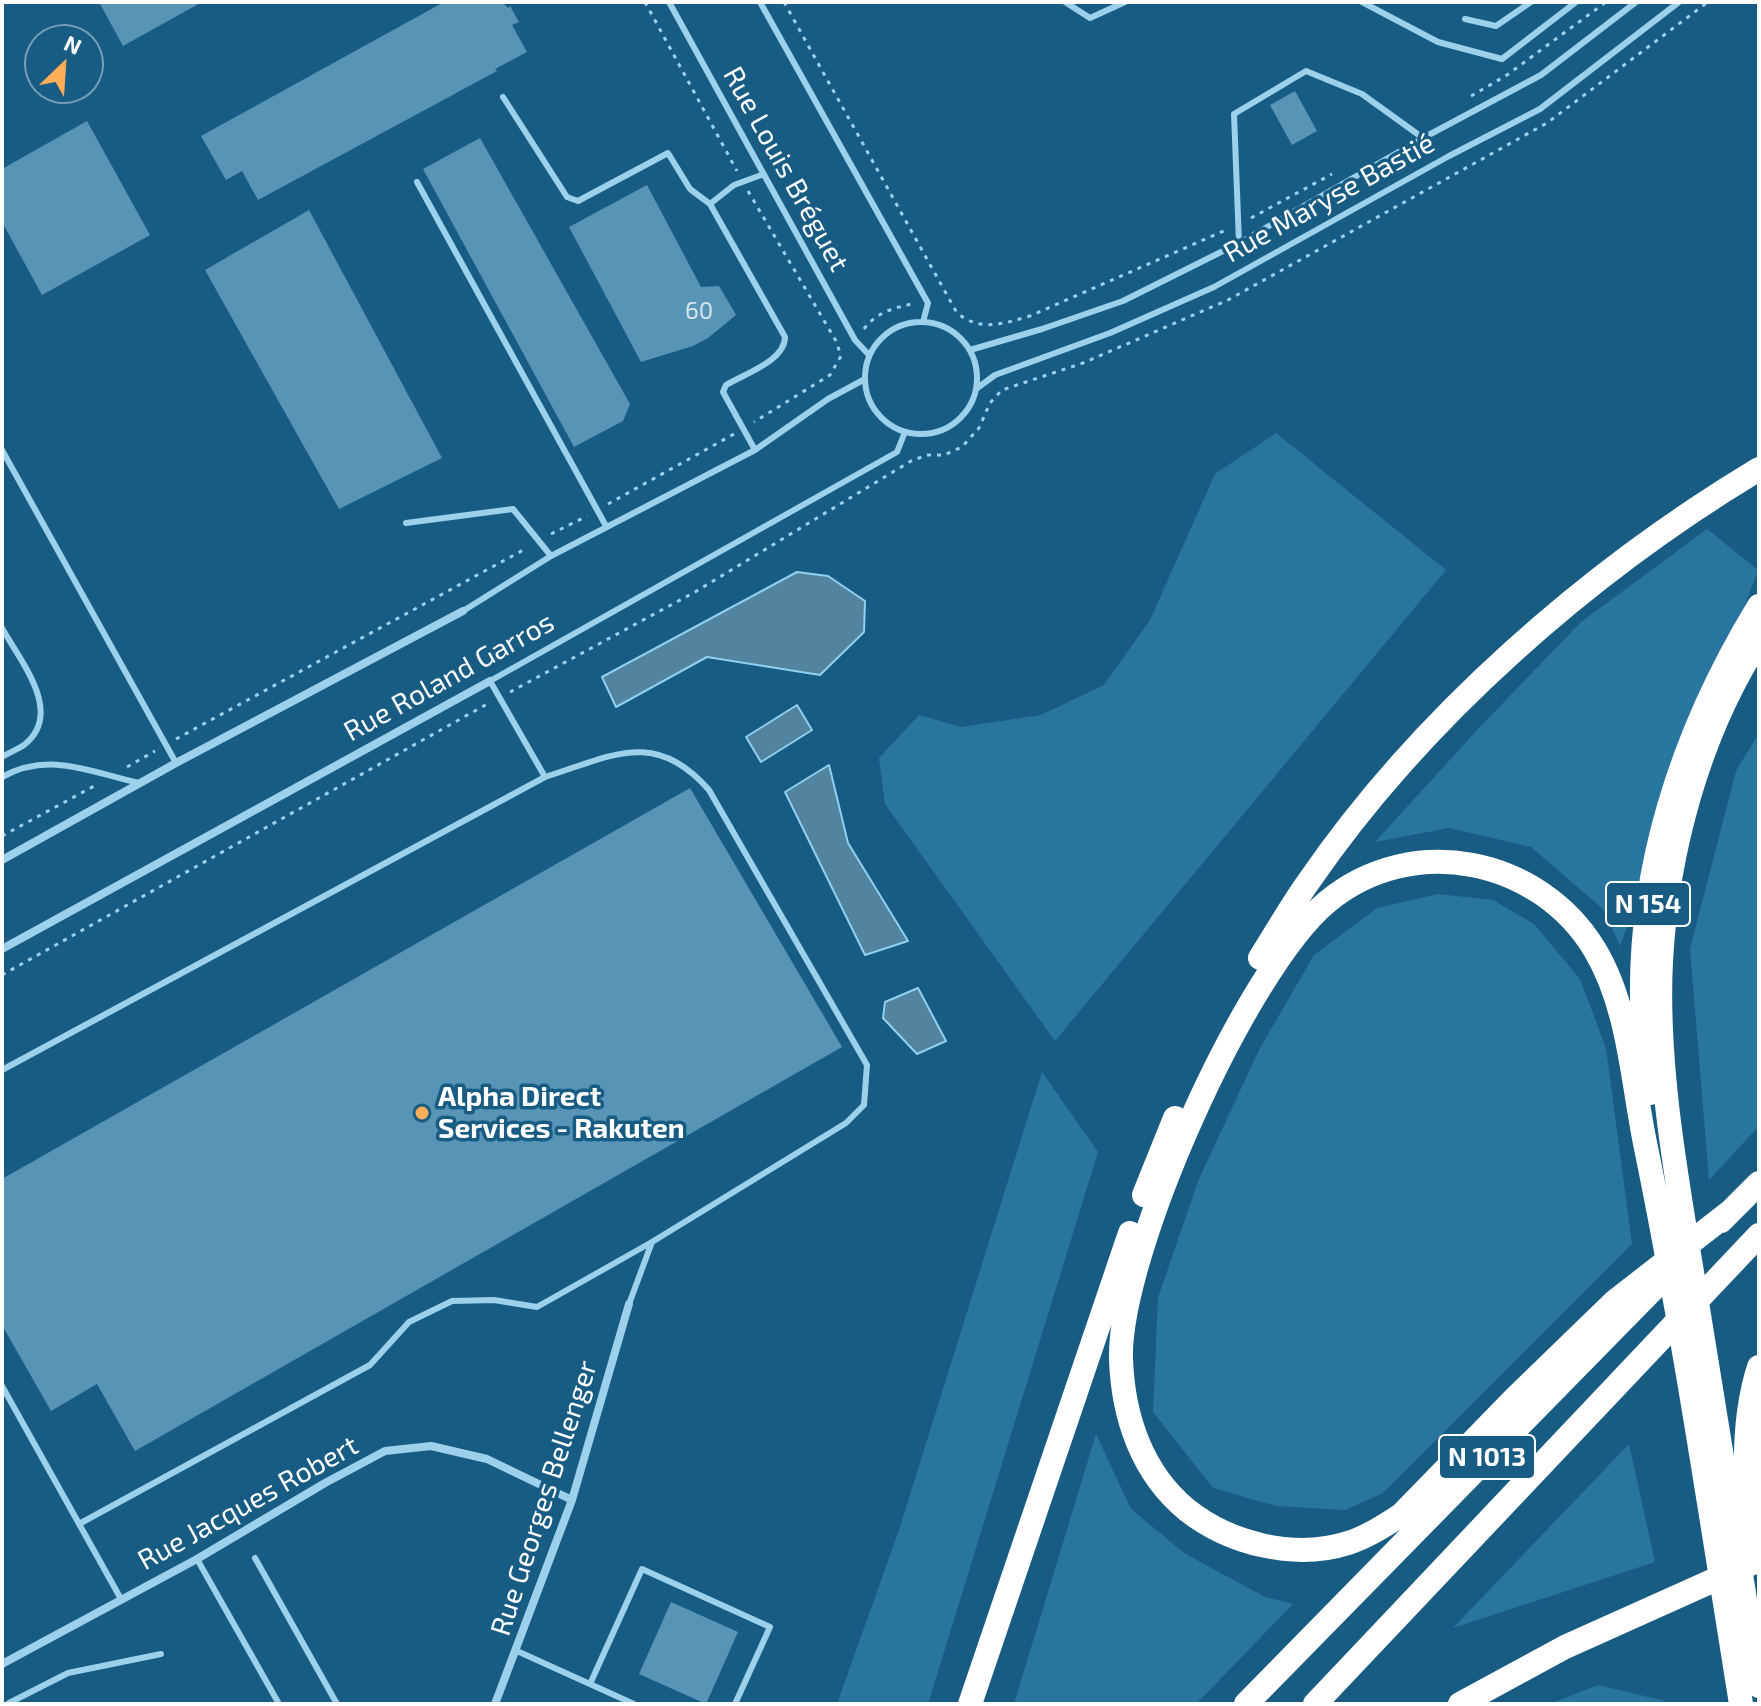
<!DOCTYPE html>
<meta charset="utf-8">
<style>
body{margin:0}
#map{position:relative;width:1761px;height:1706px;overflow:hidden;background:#195c83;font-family:"Exo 2",sans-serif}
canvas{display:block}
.frame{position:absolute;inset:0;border:4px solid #fff;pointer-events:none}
.north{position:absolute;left:24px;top:24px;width:80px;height:80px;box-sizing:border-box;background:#195c83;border:2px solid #759db5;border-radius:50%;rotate:25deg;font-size:22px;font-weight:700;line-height:32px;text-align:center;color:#fff}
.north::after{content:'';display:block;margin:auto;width:28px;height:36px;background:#fead58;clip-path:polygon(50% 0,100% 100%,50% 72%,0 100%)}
</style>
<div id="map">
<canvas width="1761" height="1706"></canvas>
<div class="frame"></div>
<div class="north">N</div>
</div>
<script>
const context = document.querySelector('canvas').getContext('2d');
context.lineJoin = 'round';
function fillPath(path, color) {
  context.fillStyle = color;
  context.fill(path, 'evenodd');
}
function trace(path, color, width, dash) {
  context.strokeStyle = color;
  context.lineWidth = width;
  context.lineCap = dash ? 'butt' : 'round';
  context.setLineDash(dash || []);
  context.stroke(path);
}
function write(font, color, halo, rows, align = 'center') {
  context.font = font + ' "Exo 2",sans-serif';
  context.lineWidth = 7;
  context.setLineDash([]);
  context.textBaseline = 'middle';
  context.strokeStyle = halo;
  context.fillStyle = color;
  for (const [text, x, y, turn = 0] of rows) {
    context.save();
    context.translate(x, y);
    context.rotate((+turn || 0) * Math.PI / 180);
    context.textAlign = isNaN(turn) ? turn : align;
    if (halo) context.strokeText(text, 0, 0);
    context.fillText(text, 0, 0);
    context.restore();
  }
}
fillPath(new Path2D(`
 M1276,433L1446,570L1055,1041L885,804L879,758L919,715L961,727L1041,715L1104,685L1150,620L1215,474Z
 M1707,529L1758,570L1620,946L1603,909L1531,847L1449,828L1375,842L1479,728L1581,622Z
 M1759,733V1126L1709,1180L1690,949L1736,771Z
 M1438,894L1493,900L1534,924L1580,979L1606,1048L1632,1244L1383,1493L1345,1510L1276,1506L1213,1488L1153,1412L1158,1298L1198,1181L1259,1050L1314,955L1377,908Z
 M1042,1072L1098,1152L928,1704H837L899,1530Z
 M1096,1434L1131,1509L1184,1553L1265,1597L1293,1604L1196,1704H1014Z
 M1629,1444L1655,1562L1453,1628Z
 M1598,1685L1665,1701V1704H1550Z`), '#2876a0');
const water = new Path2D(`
 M797,572L828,576L865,601L864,632L820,675L707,657L616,707L602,677Z
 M797,705L812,730L761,762L746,737Z
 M829,765L848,843L908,941L865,955L785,792Z
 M918,988L946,1041L917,1054L883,1018L885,1002Z`);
fillPath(water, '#52849f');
trace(water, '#90cfee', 2);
fillPath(new Path2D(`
 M99,2H202L123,46Z
 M444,2H502L508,8L510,6L519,22L512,25L527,52L495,69L497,71L258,200L242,171L226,180L201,136Z
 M1295,91L1317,131L1292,145L1270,105Z
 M87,121L150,235L42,295L2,222V169Z
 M480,138L630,404L623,421L574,447L423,169Z
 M647,185L701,287L719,286L736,315L708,338L693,346L641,362L569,227Z
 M309,210L442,458L339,509L205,270Z
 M690,788L842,1047L135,1451L97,1384L51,1411L2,1325V1179Z
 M671,1602L738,1632L706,1704L639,1674Z`), '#5794b6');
trace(new Path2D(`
 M645,2L737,171
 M784,2L957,313C981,332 1002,324 1030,316L1226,230
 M1471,96L1507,75L1606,2
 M748,191L836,341L841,356L830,375L754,422
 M1251,218L1332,174
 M864,329C878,311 894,308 916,303
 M608,504L734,434
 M551,534L587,516
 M510,692L695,592L911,461L927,455H944L962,447L979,428L990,403L1002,390L1083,363L1228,300L1547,123L1708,2
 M176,739L527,548
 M127,767L155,751
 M2,836L96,785
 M2,975L489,703`), '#9dd0eb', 3, [4, 6]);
trace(new Path2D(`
 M669,2L855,340L869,355
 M760,2L928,303L923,322
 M1065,2L1090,18L1125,2
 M1362,2L1438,42L1502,59L1576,2
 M1465,19L1496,26L1531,2
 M503,97L567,197L578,201L668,153L690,189L710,204L785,337C785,361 744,374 726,385L723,392L755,450
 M417,182L606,526
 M710,204L734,185L764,174
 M1239,243L1234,114L1306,71L1362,94L1423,138
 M865 378a56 56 0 1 1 112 0a56 56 0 1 1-112 0Z
 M970,350L1042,329L1123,301L1239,243L1423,138L1541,75L1636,2
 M976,389L995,375L1110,333L1214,287L1449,156L1540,109L1679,2
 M2,450L176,763
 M406,523L513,509L551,556
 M463,611L551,556L755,450L828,399L865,379
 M2,628C20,661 65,713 24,745C18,749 9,753 2,757
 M2,777C49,751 90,772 139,783
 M2,1070L545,777
 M629,1304L652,1242L846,1123L864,1105L867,1065L709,790C655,728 612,756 545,777L490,681L897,452L905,432
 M2,1386L121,1599
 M79,1524L370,1365L409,1322L452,1301L494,1300L537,1307L652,1242
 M255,1558L337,1704
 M197,1559L279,1704
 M517,1651L634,1704
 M590,1684L642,1569L770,1627L735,1704
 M9,1703L68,1673L161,1654`), '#9dd0eb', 6);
trace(new Path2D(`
 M2,860L176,763L463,611
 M2,949L490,681
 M2,1664L197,1559L325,1483L385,1451L431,1446L487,1459L572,1500
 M495,1704L572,1500L629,1304`), '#9dd0eb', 8);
trace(new Path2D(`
 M1759,640C1699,733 1667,851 1661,961C1655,1076 1682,1207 1700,1321C1720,1443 1739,1564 1759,1686
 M1260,958C1276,933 1291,906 1309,881C1421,718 1589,571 1759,469
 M1650,1093C1648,1070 1645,1048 1643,1026C1634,877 1682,732 1759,606
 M1144,1195L1175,1118
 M1731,1211L1614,1302L1515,1398L1401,1515C1384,1526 1367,1537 1348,1543C1295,1560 1230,1544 1187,1510C1142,1473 1123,1417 1121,1359C1118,1255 1246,969 1327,902C1411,832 1539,857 1595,950C1629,1007 1632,1079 1645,1143C1683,1328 1711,1517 1741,1704
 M1721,1221L1759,1183
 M1753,1563C1746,1500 1739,1428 1759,1367
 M970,1704L1130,1233
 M1246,1704L1658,1284
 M1315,1704L1759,1235
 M1460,1704L1565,1647L1759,1560`), '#fff', 24);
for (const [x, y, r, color] of [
 [422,1113,8,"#fead58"]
]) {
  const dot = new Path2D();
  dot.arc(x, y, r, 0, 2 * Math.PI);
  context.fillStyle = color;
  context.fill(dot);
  trace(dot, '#195c83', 3);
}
write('24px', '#d5e4ed', null, [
 ["60",699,311]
]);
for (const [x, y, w] of [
 [1648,904,84],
 [1487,1457,96]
]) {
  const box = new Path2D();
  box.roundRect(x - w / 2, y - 22, w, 44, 6);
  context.fillStyle = '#195c83';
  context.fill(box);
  trace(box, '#fff', 2);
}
write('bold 26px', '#fff', null, [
 ["N 154",1648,904],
 ["N 1013",1487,1457]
]);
write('28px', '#fff', '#195c83', [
 ["Rue Louis Bréguet",786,169,61],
 ["Rue Maryse Bastié",1329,198,-29],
 ["Rue Roland Garros",449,677,-29],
 ["Rue Georges Bellenger",544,1498,-72],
 ["Rue Jacques Robert",248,1503,-29]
]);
write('bold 28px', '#fff', '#195c83', [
 ["Alpha Direct",438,1097],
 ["Services - Rakuten",438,1129]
], 'left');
</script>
